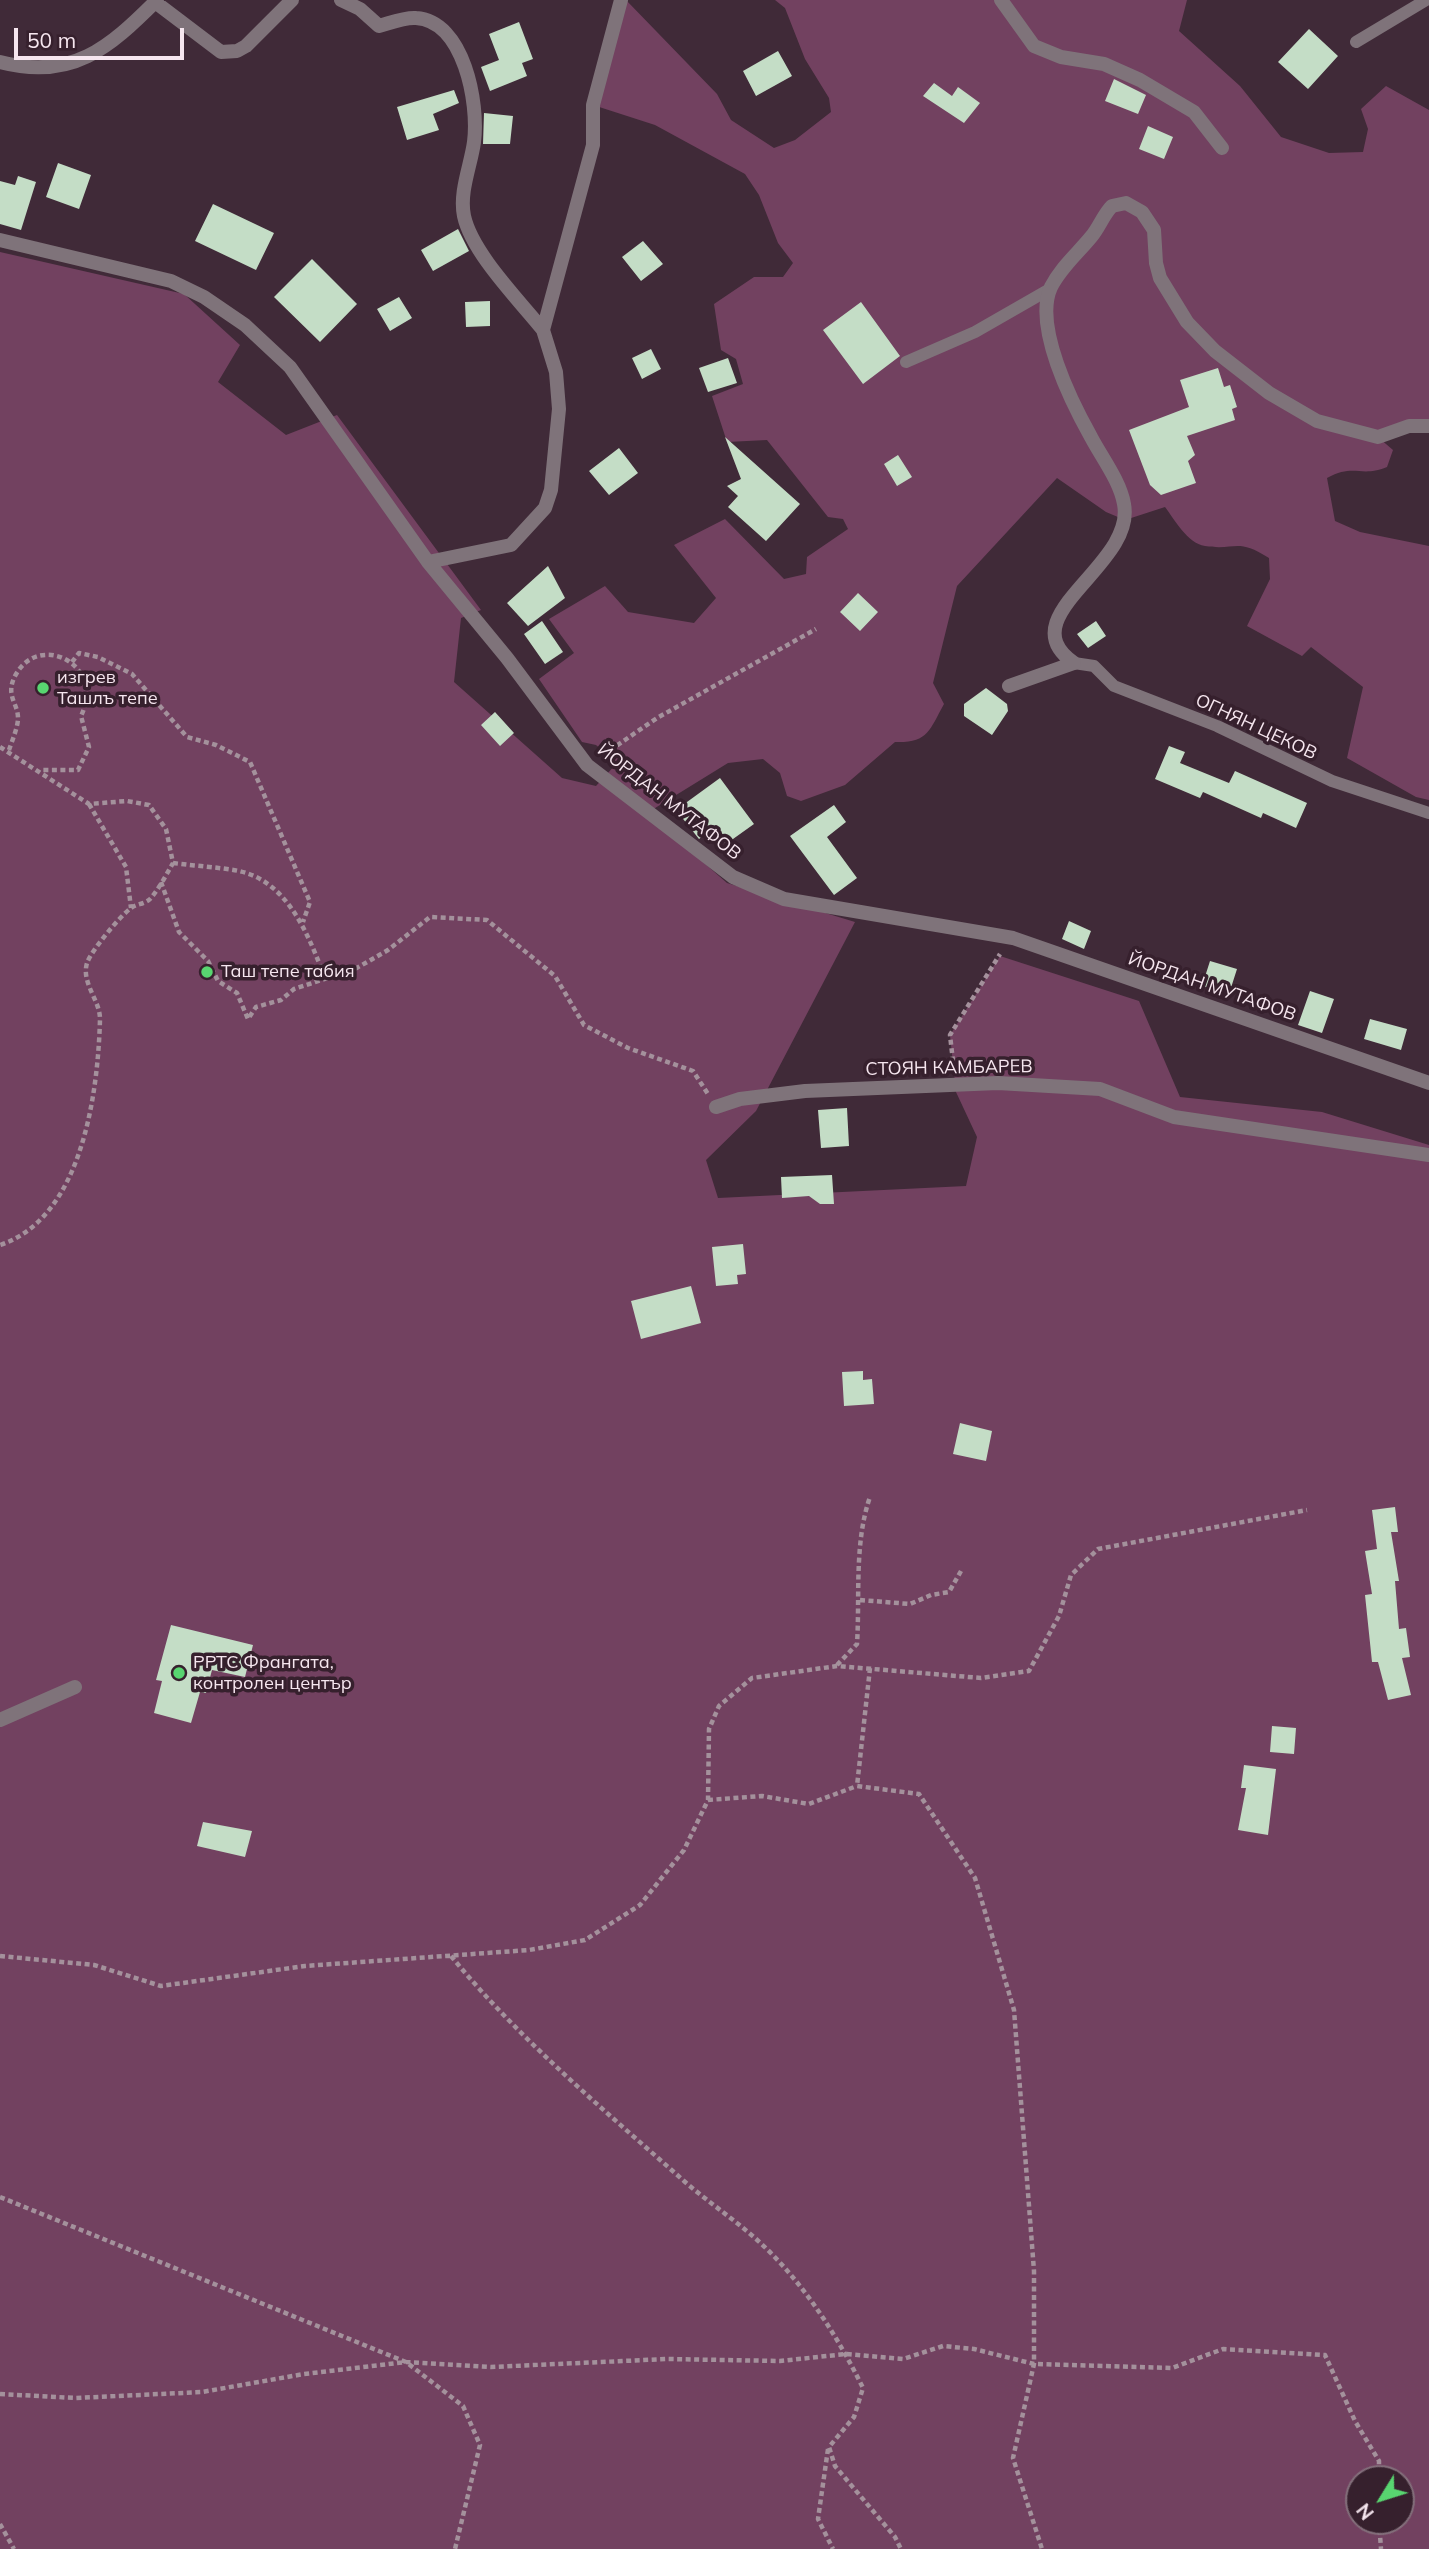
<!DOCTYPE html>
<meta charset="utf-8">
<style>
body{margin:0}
#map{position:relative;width:1429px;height:2549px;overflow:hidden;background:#402a38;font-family:Mulish,sans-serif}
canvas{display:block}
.north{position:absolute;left:1345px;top:2465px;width:70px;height:70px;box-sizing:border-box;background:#36202d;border:2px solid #836f7b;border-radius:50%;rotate:232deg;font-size:19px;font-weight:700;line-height:28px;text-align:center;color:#f6e6ef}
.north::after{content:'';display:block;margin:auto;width:24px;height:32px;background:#58d570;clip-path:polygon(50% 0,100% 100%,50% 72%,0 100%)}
.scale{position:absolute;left:14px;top:28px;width:170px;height:32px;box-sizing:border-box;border:4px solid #f6e6ef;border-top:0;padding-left:9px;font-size:21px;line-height:24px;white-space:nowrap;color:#f6e6ef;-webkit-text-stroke:5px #36202d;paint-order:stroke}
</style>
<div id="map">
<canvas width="1429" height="2549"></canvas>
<div class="north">N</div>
<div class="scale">50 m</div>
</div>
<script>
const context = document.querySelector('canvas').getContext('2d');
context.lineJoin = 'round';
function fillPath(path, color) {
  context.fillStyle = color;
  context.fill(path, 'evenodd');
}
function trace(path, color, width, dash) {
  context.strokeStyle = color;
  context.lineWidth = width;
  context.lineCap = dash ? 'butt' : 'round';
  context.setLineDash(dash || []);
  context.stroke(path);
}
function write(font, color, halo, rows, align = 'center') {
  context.font = font + ' Mulish,sans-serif';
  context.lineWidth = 7;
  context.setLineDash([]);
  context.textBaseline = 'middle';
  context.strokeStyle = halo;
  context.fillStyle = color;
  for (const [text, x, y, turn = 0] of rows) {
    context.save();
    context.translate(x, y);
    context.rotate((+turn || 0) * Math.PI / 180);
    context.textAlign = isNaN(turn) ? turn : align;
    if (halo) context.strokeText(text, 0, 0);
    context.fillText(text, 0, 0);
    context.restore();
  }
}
fillPath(new Path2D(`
 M626,0L717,94L731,120L774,148L795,140L831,112L829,98L805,59L785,8L775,0H1187L1179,31L1240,86L1281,137L1329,153L1363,152L1368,129L1361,109L1386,86L1429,110V426L1379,438L1393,450L1387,467C1360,478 1355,463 1327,478L1335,521L1360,532L1429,546V800L1416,797L1347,758L1363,687L1311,647L1302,656L1247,626L1270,579L1269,558C1236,537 1236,551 1205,546C1187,543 1175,520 1165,507L1125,520L1106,512L1057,478L957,586L933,683L944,704C929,731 928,743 895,742L845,785L801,801L787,796L780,773L763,759L728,763L647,813L727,883L855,922L756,1111L706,1160L718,1198L966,1186L977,1137L956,1092L950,1035L1000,956L1139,1001L1180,1097L1322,1112L1429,1145V2549H0V252L184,294L240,345L218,382L286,435L337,415L481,610L461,618L454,682L562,778L596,786L617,763L596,745L582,742L539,679L574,653L549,619L605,586L628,612L694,623L716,598L674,545L725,519L784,579L806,574L807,557L848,529L843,519L828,517L767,440L727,442L712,396L743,384L736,359L721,350L714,304L754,277H783L793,263L778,243L759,195L745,174L655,125L593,105ZM1359,2479H1401V2521H1359Z`), '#724160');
fillPath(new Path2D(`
 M519,22L533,59L522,63L527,76L490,91L481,67L499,60L489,34Z
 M1309,29L1338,56L1308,89L1278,62Z
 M778,51L792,76L756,96L743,71Z
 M1114,79L1146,95L1138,114L1105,101Z
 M934,83L952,96L958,87L980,103L964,123L923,96Z
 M454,90L459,103L433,114L439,130L407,140L397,107Z
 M484,113L513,116L510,144H483Z
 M1148,126L1173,137L1164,159L1139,149Z
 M58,163L91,175L79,209L46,197Z
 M18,176L36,182L21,230L0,224V181L15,185Z
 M213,204L274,233L256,270L195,241Z
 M458,229L469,251L433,271L421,250Z
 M643,241L663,264L641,281L622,257Z
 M312,259L357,304L320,342L274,297Z
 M399,297L412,318L390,331L377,309Z
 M490,301V326L466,327L465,302Z
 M861,302L900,356L863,384L823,330Z
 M651,349L661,369L642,379L632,358Z
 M728,358L737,383L708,392L699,368Z
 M1218,368L1224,387L1230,385L1237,407L1232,409L1235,420L1187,436L1195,455L1188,461L1196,483L1161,495L1150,485L1129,430L1189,407L1180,380Z
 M725,437L800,504L766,541L728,507L738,496L727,486L741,479Z
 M619,448L638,473L609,495L589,471Z
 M898,455L912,477L897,486L884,464Z
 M548,566L565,598L528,626L507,603Z
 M858,593L878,612L860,631L840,612Z
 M542,621L563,652L545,664L524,634Z
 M1096,621L1106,636L1088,648L1077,634Z
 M986,688L1007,704L1008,711L992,735L964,716V704Z
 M495,712L514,733L500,746L481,725Z
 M1169,746L1185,752L1180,763L1229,783L1235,771L1307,803L1296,828L1263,813L1261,818L1203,792L1200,798L1155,779Z
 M720,778L754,824L726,844L714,828L699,839L676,810Z
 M834,805L846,822L827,837L857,878L834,895L790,836Z
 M1069,921L1091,931L1084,949L1062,939Z
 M1210,961L1237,969L1229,994L1202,986Z
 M1310,991L1334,999L1322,1033L1298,1025Z
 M1370,1019L1407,1029L1401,1050L1364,1039Z
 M847,1108L849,1146L821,1148L818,1110Z
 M832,1175L834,1204H820L809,1196L782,1198L781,1177Z
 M743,1244L746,1274L737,1275L738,1284L716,1286L712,1247Z
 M691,1286L701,1323L641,1339L631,1301Z
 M863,1371V1380L872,1379L874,1404L844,1406L842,1372Z
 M960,1423L992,1431L986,1461L953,1454Z
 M1395,1507L1398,1532H1391L1399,1581H1395L1399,1629L1406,1628L1410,1657L1402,1658L1411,1695L1388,1700L1378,1662H1372L1365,1595L1372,1594L1365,1551L1377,1549L1372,1510Z
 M171,1625L253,1645L245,1677L212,1670L206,1693L200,1692L191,1723L154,1713L162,1681L156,1680Z
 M1272,1726L1296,1728L1294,1754L1270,1752Z
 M1244,1765L1276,1769L1268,1835L1238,1830L1246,1788H1241Z
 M203,1822L252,1831L245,1857L197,1846Z`), '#c4ddc6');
trace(new Path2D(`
 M72,662L79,653L98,657L132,674L187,737L216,745L250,762L310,902L303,922
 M0,747L89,804L127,801L149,805L166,829L173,863C166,875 159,889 150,899C145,904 136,904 131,908C120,916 91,951 87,963C81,983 100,1000 100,1019C98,1094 82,1218 0,1245
 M9,750C12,741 18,727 18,718C18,703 5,696 15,676C38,631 106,664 81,716L89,747L78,770H40
 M603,755L657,718L816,629
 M89,804L126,867L131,908
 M173,863C195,866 218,867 239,871C289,882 309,937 325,978
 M161,882L179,932L208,961L218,981L237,993L248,1019L256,1007L281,1000L294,989L355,969L388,950L430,917L487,920L555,976L584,1025L628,1048L693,1071L708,1094
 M954,1070L950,1035L1000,954
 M860,1600L910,1604L931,1595L949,1592L961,1571
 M837,1665L857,1644C860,1596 854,1543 870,1497
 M870,1668L857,1786L919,1794L975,1878L1014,2010L1034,2271V2364L1013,2458L1042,2549
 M708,1800L762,1796L809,1804L857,1786
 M0,1956L94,1965L161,1986L305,1966L529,1950L585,1940L640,1905L684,1850L708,1800L709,1729L719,1706L752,1678L837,1666L981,1678L1029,1671L1059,1616L1071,1575L1098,1549L1307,1510
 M451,1956C519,2039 604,2110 684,2181C707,2201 732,2218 755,2238C801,2279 836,2333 863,2388L854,2417L829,2447L835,2466L895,2537L901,2549
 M0,2197L406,2362L463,2406L480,2445L455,2549
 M0,2394L76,2398L202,2392L304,2374L406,2362L491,2367L667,2359L780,2361L846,2354L903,2359L943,2346L974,2349L1034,2364L1172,2368L1223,2349L1325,2355L1355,2421L1379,2461V2479
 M828,2449L818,2519L833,2549
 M1379,2521L1381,2549
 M0,2524L14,2549`), '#a4919c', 4.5, [5, 3.5]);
trace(new Path2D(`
 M1356,42L1426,0
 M906,362L975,332L1050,289
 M1074,663L1094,666L1114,686L1217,726L1332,781L1429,813`), '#7f737a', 12);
trace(new Path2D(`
 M341,0L360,9L379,26C390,23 405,17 416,18C464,21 479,103 474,142C471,165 459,192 464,216C472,253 519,300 543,330L593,145V105L621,0
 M1001,0L1034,46L1061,57L1104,64L1140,80L1194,112L1222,148
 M155,2L221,52L237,51L246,46L292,0
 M0,62C72,81 109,48 157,0
 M0,240L171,281L204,297L245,325L290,367L428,562L507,658L587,765L733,877L784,899L1013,938L1429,1083
 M428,562L511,545L545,508L551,490L559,409L556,372L543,330
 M1074,663C1007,616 1136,566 1124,504C1120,481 1102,458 1091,437C1072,403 1033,326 1051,287C1061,267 1078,253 1091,237C1099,228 1103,215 1112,206L1126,203L1142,212L1154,230L1156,263L1160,278L1187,322L1215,351L1269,393L1317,421L1378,437L1409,426H1429
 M1009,686L1074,663
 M716,1107L740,1099L805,1091L998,1083L1100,1089L1174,1117L1429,1155
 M0,1720L75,1687`), '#7f737a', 14);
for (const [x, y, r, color] of [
 [43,688,7,"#58d570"],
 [207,972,7,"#58d570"],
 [179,1673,7,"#58d570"]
]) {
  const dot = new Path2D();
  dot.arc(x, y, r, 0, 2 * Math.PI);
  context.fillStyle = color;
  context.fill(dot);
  trace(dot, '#36202d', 2.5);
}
write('18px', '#f6e6ef', '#36202d', [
 ["изгрев",57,678],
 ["Ташлъ тепе",57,699],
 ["Таш тепе табия",221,972],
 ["РРТС Франгата,",193,1663],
 ["контролен център",193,1684]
], 'left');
write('18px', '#f6e6ef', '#36202d', [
 ["ОГНЯН ЦЕКОВ",1256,727,25],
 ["ЙОРДАН МУТАФОВ",669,802,38],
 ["ЙОРДАН МУТАФОВ",1212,987,19],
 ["СТОЯН КАМБАРЕВ",949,1068,-1]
]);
</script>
